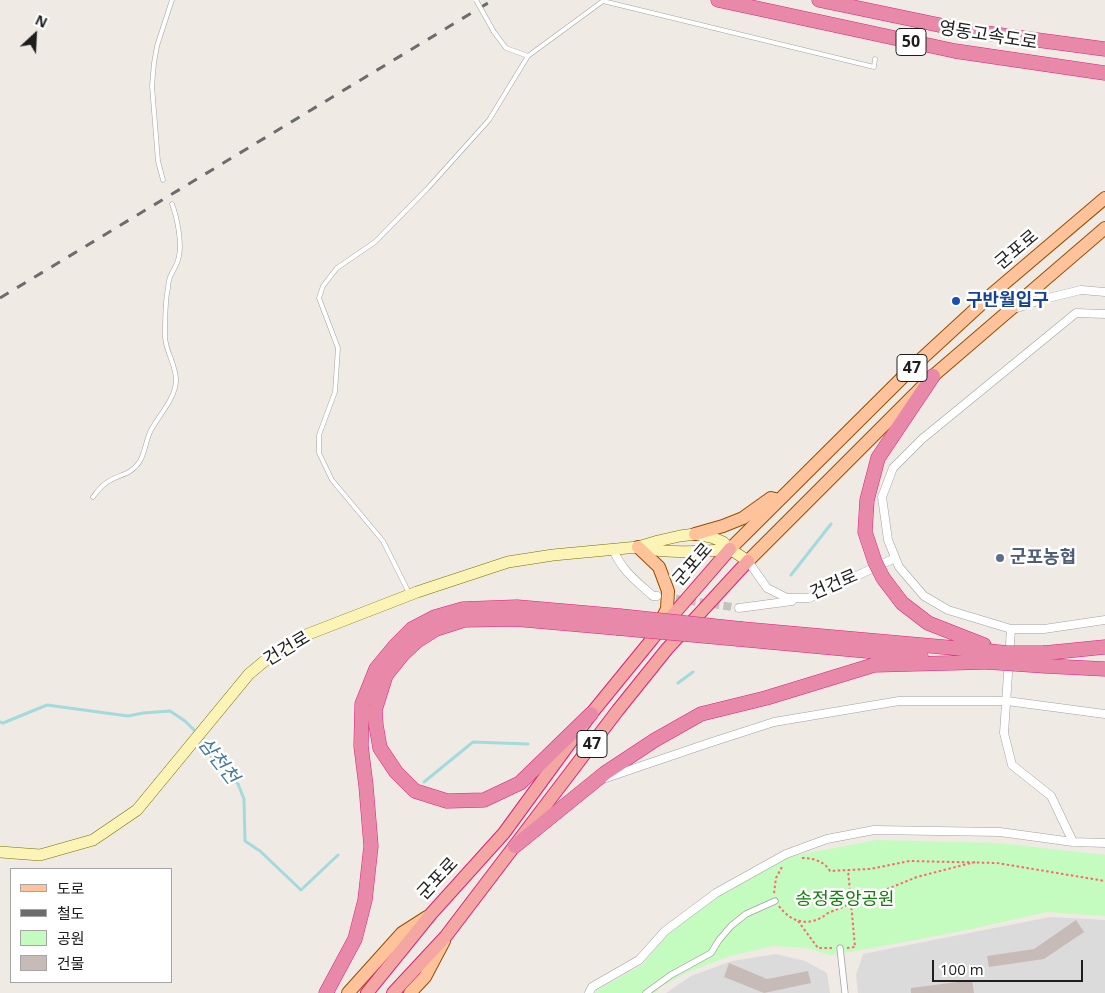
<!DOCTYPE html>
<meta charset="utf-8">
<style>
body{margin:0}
#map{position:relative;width:1105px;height:993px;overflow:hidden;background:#efeae4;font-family:"Open Sans","Noto Sans KR",sans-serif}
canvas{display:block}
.legend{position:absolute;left:10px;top:868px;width:162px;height:115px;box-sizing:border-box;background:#fff;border:1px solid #a5a5a5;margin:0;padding:6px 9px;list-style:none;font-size:15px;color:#1e1e1e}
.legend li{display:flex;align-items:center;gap:10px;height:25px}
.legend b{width:25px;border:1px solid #a5a5a5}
.north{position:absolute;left:10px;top:10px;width:50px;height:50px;-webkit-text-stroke:4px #fff;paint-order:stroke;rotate:25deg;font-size:14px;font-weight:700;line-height:20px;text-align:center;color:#1e1e1e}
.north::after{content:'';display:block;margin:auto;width:18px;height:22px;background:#1e1e1e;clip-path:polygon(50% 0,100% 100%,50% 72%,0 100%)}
.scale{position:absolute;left:932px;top:960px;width:151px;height:22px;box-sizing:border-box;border:2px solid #1e1e1e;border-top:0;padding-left:6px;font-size:15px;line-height:18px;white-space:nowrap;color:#1e1e1e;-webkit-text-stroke:4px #fff;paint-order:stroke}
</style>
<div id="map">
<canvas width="1105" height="993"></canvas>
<ul class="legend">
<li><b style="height:6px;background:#fec39a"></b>도로</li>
<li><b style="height:6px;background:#6c6c6c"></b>철도</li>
<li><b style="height:14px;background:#c4fbbf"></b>공원</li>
<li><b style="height:14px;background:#c7bbb7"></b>건물</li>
</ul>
<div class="north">N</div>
<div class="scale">100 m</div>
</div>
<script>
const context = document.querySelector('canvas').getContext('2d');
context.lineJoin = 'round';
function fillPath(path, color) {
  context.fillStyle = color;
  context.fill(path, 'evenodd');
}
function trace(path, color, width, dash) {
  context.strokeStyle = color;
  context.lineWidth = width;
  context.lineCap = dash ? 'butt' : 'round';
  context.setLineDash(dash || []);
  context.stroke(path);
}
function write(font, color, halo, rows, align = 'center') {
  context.font = font + ' "Open Sans","Noto Sans KR",sans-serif';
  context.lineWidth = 5;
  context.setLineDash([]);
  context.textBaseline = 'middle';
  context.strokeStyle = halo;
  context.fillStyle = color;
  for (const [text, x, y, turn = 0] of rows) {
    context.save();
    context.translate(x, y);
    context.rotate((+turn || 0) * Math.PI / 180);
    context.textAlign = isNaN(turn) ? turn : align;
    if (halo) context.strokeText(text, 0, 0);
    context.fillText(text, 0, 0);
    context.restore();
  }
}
fillPath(new Path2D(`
 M1050,917L1105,920V993H858L856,975L863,954Z
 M776,954L805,961L827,973L830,993H666L691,976L732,961Z`), '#dcdbdb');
fillPath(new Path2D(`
 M876,840L999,843L1105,855V916L1047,912L957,932L850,952L830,955L807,948L773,946L730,956L688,972L659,988L655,993H595L597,990L642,965L668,934L717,897L788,857Z`), '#c4fbbf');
trace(new Path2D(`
 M791,575L831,524
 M678,683L693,672
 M0,722L3,723L47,705L128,716L143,713L170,711L185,721L197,733
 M202,737L206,742L211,756L238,784L244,799L245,841L260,851L301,890L338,855
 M424,782L473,742L528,744`), '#a3dade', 3);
fillPath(new Path2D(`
 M1076,920L1084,932L1044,959L989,967L987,956L1034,949Z
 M729,963L767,979L808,971L811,983L764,993L724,977Z
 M972,980L974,993H911V988Z`), '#c7bbb7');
trace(new Path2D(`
 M664,597L739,608`), '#c5c1bc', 8, [8, 4]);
const service = new Path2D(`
 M494,32L506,48L528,56
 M163,180L158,161L152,86L154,63L157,46L172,0
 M93,497C97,492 100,487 106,483C118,474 131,476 140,461C145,452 146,441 150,432C158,416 174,401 176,382C177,366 166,353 165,337C165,324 165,301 168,288C168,284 169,280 170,277C173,270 178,264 179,256C182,242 177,217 172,204
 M409,593L383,541L332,480L319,453V435L335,392L338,348L319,298L323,286L337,268L375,242L427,189L489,120L528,56L603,1L874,67L875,59`);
const pedestrian = new Path2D(`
 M840,948L845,993
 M646,993L671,975L711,953L719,940L731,926L746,914L775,901`);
const minor = new Path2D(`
 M1017,308L1044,299L1081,290L1105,292
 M1105,314L1076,313L922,439L893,468L882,497L888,540L899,567L924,596L948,610L1011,629H1044L1105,620
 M613,549C621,570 637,582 653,596H657
 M748,561L767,588L787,598H809L895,558
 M739,608L792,601
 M1011,629L1004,733L1012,765L1051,796L1073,842
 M606,778L709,743L774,722L899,701H1007L1105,714
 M589,993L592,987L639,960L665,931L716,893L786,854L827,839L874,830L1000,832L1073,842L1105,843`);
const secondary = new Path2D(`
 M639,547C667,554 702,552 730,549
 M0,852L40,855L93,840L137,810L249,674L273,654L306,635L417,592L508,562L553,555L638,547L658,541L680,536L695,534L711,537L723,542L730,549L748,561`);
const primary = new Path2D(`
 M695,534L723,526L743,518L771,498L779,500
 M638,547L659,567L668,591L667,609L657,629
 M730,549L917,363L992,294L1105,198
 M748,561L933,376L1105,228
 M348,993L402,933L427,917
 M410,993L425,977L444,941`);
const trunk = new Path2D(`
 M367,993L431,914L504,833L591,714L653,638L730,549
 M393,993L446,936L618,710L667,649L748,561`);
const motorway = new Path2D(`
 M718,0L955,51L1105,73
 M819,0L963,30L1105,49
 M875,562L865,532L867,500L878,458L933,376
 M883,578L902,603L928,623L984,645
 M742,629L988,651
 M738,639L921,656
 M1045,653L1105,647
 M1046,666L1105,669
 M591,714L520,783L484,800L447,801L415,791L396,772L380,748L376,725L375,710L386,675L403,654L417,641L436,629L464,620L515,619L617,628
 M515,846L605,773L655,740L701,714L766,698L874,665L987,662
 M326,993L355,939L365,900L371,846L366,786L361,746L362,704L376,669L395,646L412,629L435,617L463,609L517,607L620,616`);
trace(service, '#a2a2a2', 5);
trace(pedestrian, '#a2a2a2', 7);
trace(minor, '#a2a2a2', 9);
trace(secondary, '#787202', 12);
trace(primary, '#984e00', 14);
trace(trunk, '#de207f', 14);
trace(motorway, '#de207f', 15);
trace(new Path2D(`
 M802,858C813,858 824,861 830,871L870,869L909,861L997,863L1105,881
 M774,893L776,878L782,867
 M779,906C792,924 811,927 828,913L917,877L975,862
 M798,921L818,948H833
 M847,948L855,947L848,870`), '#fd676f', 2, [2.5, 2.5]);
trace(service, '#fff', 4);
trace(pedestrian, '#fff', 5.5);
trace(minor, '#fff', 8);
trace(secondary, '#fbf4b6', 11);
trace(primary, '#fec39a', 12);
trace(trunk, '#f4a6a2', 12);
trace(motorway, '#e989aa', 14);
trace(new Path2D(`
 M0,298L493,0`), '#6c6c6c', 3, [10, 10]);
const serviceBridge = new Path2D(`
 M476,0L494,32`);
const motorwayBridge = new Path2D(`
 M875,562L883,578
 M620,616L742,629
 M617,628L738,639
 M988,651L1007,653H1045
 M987,662L1046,666`);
trace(serviceBridge, '#a2a2a2', 5, []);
trace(motorwayBridge, '#de207f', 15, []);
trace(serviceBridge, '#fff', 4);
trace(motorwayBridge, '#e989aa', 14);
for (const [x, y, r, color] of [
 [956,301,5,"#1a4fb4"],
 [1000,558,5,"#5c6f8a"]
]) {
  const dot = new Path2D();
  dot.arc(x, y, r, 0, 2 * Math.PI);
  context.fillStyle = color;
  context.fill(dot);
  trace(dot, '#fff', 2);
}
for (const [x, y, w] of [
 [911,42,30],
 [912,368,30],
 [592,744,30]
]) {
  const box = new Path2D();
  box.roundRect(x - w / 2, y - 13.5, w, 27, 4);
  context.fillStyle = '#fff';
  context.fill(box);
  trace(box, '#1e1e1e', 1);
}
write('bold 16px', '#1e1e1e', null, [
 ["50",911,42],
 ["47",912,368],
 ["47",592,744]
]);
write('18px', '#1e1e1e', '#fff', [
 ["영동고속도로",988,36,9],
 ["군포로",1017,250,-40],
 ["군포로",693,565,-49],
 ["건건로",834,585,-23],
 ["건건로",287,649,-31],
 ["군포로",438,879,-47]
]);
write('bold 18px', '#164399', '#fff', [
 ["구반월입구",966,301]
], 'left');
write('bold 18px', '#4e5e75', '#fff', [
 ["군포농협",1010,558]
], 'left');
write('18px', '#117f09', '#fff', [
 ["송정중앙공원",845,900]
]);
write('italic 19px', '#407a98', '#fff', [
 ["삼천천",218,761,52]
]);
</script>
